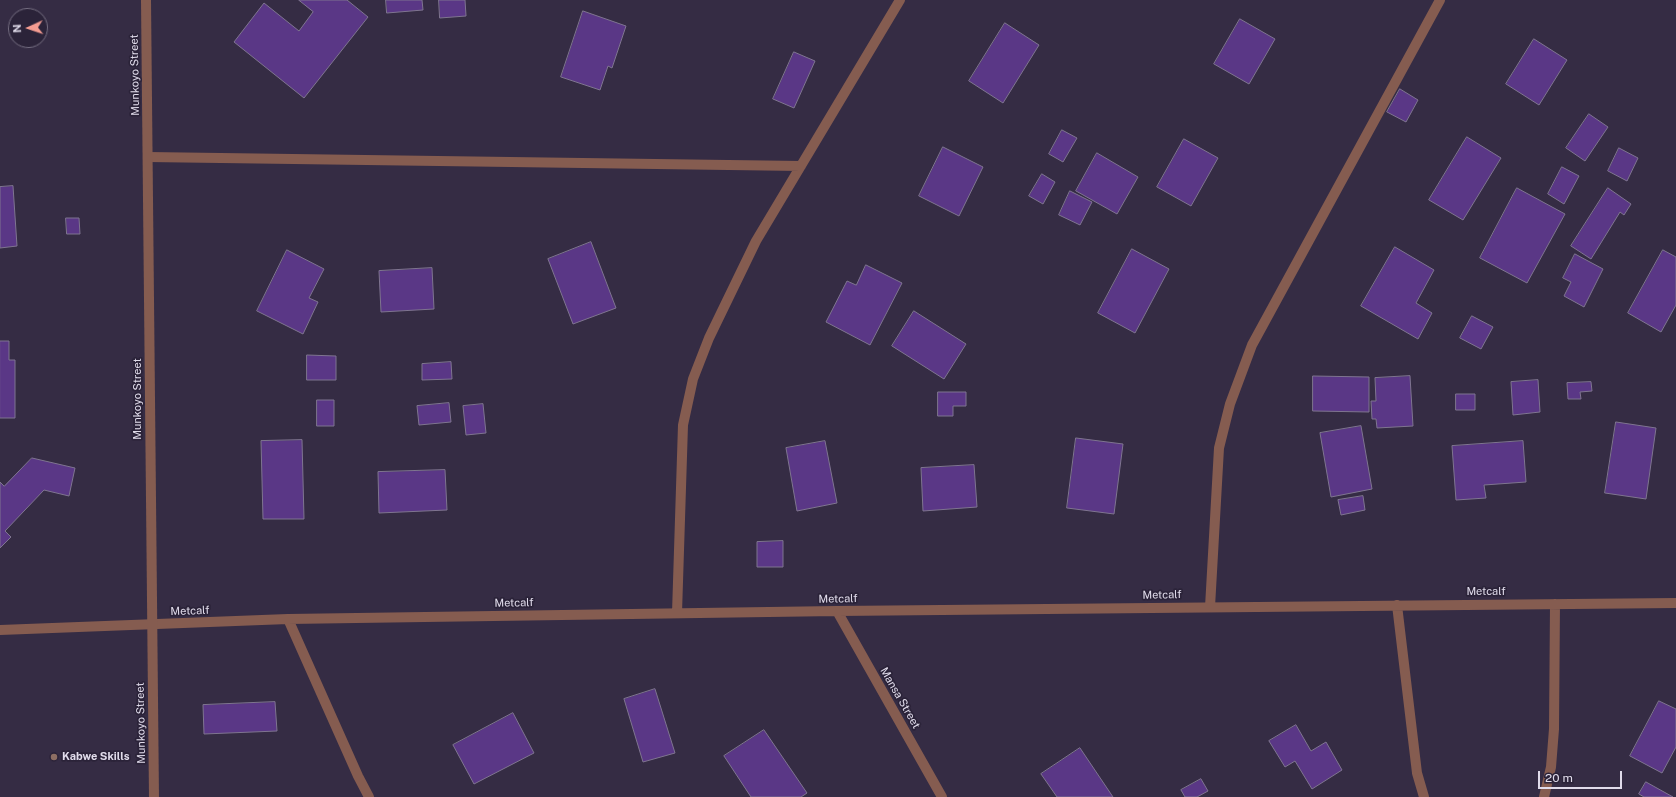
<!DOCTYPE html>
<style>
body{margin:0}
#map{position:relative;width:1676px;height:797px;overflow:hidden;background:#352c44;font-family:"Public Sans",sans-serif}
canvas{display:block}
.north{position:absolute;left:8px;top:8px;width:40px;height:40px;box-sizing:border-box;background:#2b2339;border:1px solid #746d80;border-radius:50%;rotate:267deg;font-size:11px;font-weight:700;line-height:16px;text-align:center;color:#e1dceb}
.north::after{content:'';display:block;margin:auto;width:14px;height:18px;background:#f59c92;clip-path:polygon(50% 0,100% 100%,50% 72%,0 100%)}
.scale{position:absolute;left:1538px;top:771px;width:84px;height:18px;box-sizing:border-box;border:2px solid #e1dceb;border-top:0;padding-left:5px;font-size:12px;line-height:14px;white-space:nowrap;color:#e1dceb;-webkit-text-stroke:3px #2b2339;paint-order:stroke}
</style>
<div id="map">
<canvas width="1676" height="797"></canvas>
<div class="north">N</div>
<div class="scale">20 m</div>
</div>
<script>
const context = document.querySelector('canvas').getContext('2d');
context.lineJoin = 'round';
function fillPath(path, color) {
  context.fillStyle = color;
  context.fill(path, 'evenodd');
}
function trace(path, color, width, dash) {
  context.strokeStyle = color;
  context.lineWidth = width;
  context.lineCap = dash ? 'butt' : 'round';
  context.setLineDash(dash || []);
  context.stroke(path);
}
function write(font, color, halo, rows, align = 'center') {
  context.font = font + ' "Public Sans",sans-serif';
  context.lineWidth = 3.5;
  context.setLineDash([]);
  context.textBaseline = 'middle';
  context.strokeStyle = halo;
  context.fillStyle = color;
  for (const [text, x, y, turn = 0] of rows) {
    context.save();
    context.translate(x, y);
    context.rotate((+turn || 0) * Math.PI / 180);
    context.textAlign = isNaN(turn) ? turn : align;
    if (halo) context.strokeText(text, 0, 0);
    context.fillText(text, 0, 0);
    context.restore();
  }
}
const building = new Path2D(`
 M299,0H347L368,17L304,98L234,42L264,3L299,31L313,12Z
 M386,0H422L423,10L387,13Z
 M439,0H465L466,16L440,18Z
 M583,11L626,26L612,68L608,66L600,90L561,77Z
 M1240,19L1275,39L1249,84L1214,64Z
 M1005,23L1039,45L1003,103L969,81Z
 M1534,39L1567,60L1539,105L1506,84Z
 M794,52L815,61L794,108L773,99Z
 M1400,89L1418,100L1406,122L1387,112Z
 M1589,114L1608,127L1585,161L1566,148Z
 M1062,130L1077,138L1063,162L1049,154Z
 M1467,137L1501,158L1463,220L1429,200Z
 M1184,139L1218,158L1191,206L1157,187Z
 M943,147L983,167L959,216L919,196Z
 M1619,148L1638,158L1627,181L1608,171Z
 M1097,153L1138,177L1117,214L1076,191Z
 M1562,167L1579,176L1564,204L1548,194Z
 M1042,174L1055,182L1043,204L1029,196Z
 M13,186L17,246L0,248V187Z
 M1517,188L1565,214L1527,283L1480,258Z
 M1608,188L1631,204L1624,215L1620,212L1591,259L1571,246Z
 M1070,191L1092,202L1080,225L1059,215Z
 M66,218H79L80,234H67Z
 M591,242L616,308L573,324L548,259Z
 M1395,247L1434,270L1416,303L1432,313L1418,339L1361,306Z
 M1132,249L1169,269L1135,333L1098,313Z
 M287,250L324,269L309,298L318,302L303,334L257,311Z
 M1663,250L1676,257V305L1661,332L1628,313Z
 M1575,254L1603,269L1584,307L1564,296L1571,282L1563,278Z
 M866,265L902,283L870,345L826,322L847,281L856,285Z
 M432,268L434,309L381,312L379,271Z
 M914,311L966,344L944,379L892,346Z
 M1472,316L1493,327L1481,349L1460,338Z
 M0,341H9V360H15V418H0Z
 M307,355L336,356V380H307Z
 M451,362L452,379L422,380V364Z
 M1313,376L1369,377V412L1313,411Z
 M1410,376L1413,426L1377,428L1376,419H1372L1371,401H1376L1375,378Z
 M1538,380L1540,412L1513,415L1511,382Z
 M1591,382L1592,391L1580,392L1581,399H1568L1567,383Z
 M938,392H966V406H953V416H938Z
 M1456,394H1475V410H1456Z
 M317,400H334V426H317Z
 M449,403L451,422L419,425L417,406Z
 M483,404L486,433L466,435L463,406Z
 M1616,422L1656,428L1646,499L1605,493Z
 M1361,426L1372,489L1331,497L1320,433Z
 M1076,438L1123,444L1114,514L1067,508Z
 M302,440L304,519H263L261,441Z
 M825,441L837,503L797,511L786,448Z
 M1523,441L1526,482L1484,485L1486,498L1456,500L1452,446Z
 M32,458L75,468L69,496L44,490L5,531L11,537L0,548V482L4,486Z
 M974,465L977,507L923,511L921,468Z
 M445,470L447,510L379,513L378,472Z
 M1363,496L1365,510L1341,515L1338,500Z
 M783,541V567H757V542Z
 M655,689L675,753L643,762L624,699Z
 M1659,701L1676,709V747L1662,773L1630,756Z
 M275,702L277,731L204,734L203,705Z
 M513,713L534,753L474,784L453,745Z
 M1296,725L1311,751L1326,742L1342,770L1312,789L1295,761L1285,767L1269,741Z
 M764,730L807,793L801,797H751L724,756Z
 M1080,748L1113,797H1057L1041,774Z
 M1201,779L1208,791L1197,797H1185L1181,790Z
 M1646,782L1673,797H1644L1639,794Z`);
fillPath(building, '#5a3786');
trace(building, '#7f7590', 1);
trace(new Path2D(`
 M148,157L801,166
 M1397,605L1417,773L1424,797
 M1210,607L1219,448L1230,404L1252,345L1440,0
 M837,611L942,797
 M677,613L683,425L693,379L709,338L756,241L900,0
 M288,619L358,776L369,797
 M0,630L288,619L837,611L1676,603
 M1544,797L1551,767L1554,729L1555,604`), '#855c50', 10);
trace(new Path2D(`
 M146,0L154,797`), '#855c50', 10);
for (const [x, y, r, color] of [
 [54,757,4,"#8d6e63"]
]) {
  const dot = new Path2D();
  dot.arc(x, y, r, 0, 2 * Math.PI);
  context.fillStyle = color;
  context.fill(dot);
  trace(dot, '#2b2339', 1.5);
}
write('11px', '#e1dceb', '#2b2339', [
 ["Munkoyo Street",135,75,-91],
 ["Munkoyo Street",138,399,-90],
 ["Metcalf",1486,592],
 ["Metcalf",1162,595,-1],
 ["Metcalf",838,599,-1],
 ["Metcalf",514,603,-1],
 ["Metcalf",190,611,-2],
 ["Mansa Street",900,698,60],
 ["Munkoyo Street",141,723,-91]
]);
write('bold 11px', '#e1dceb', '#2b2339', [
 ["Kabwe Skills",62,757]
], 'left');
</script>
